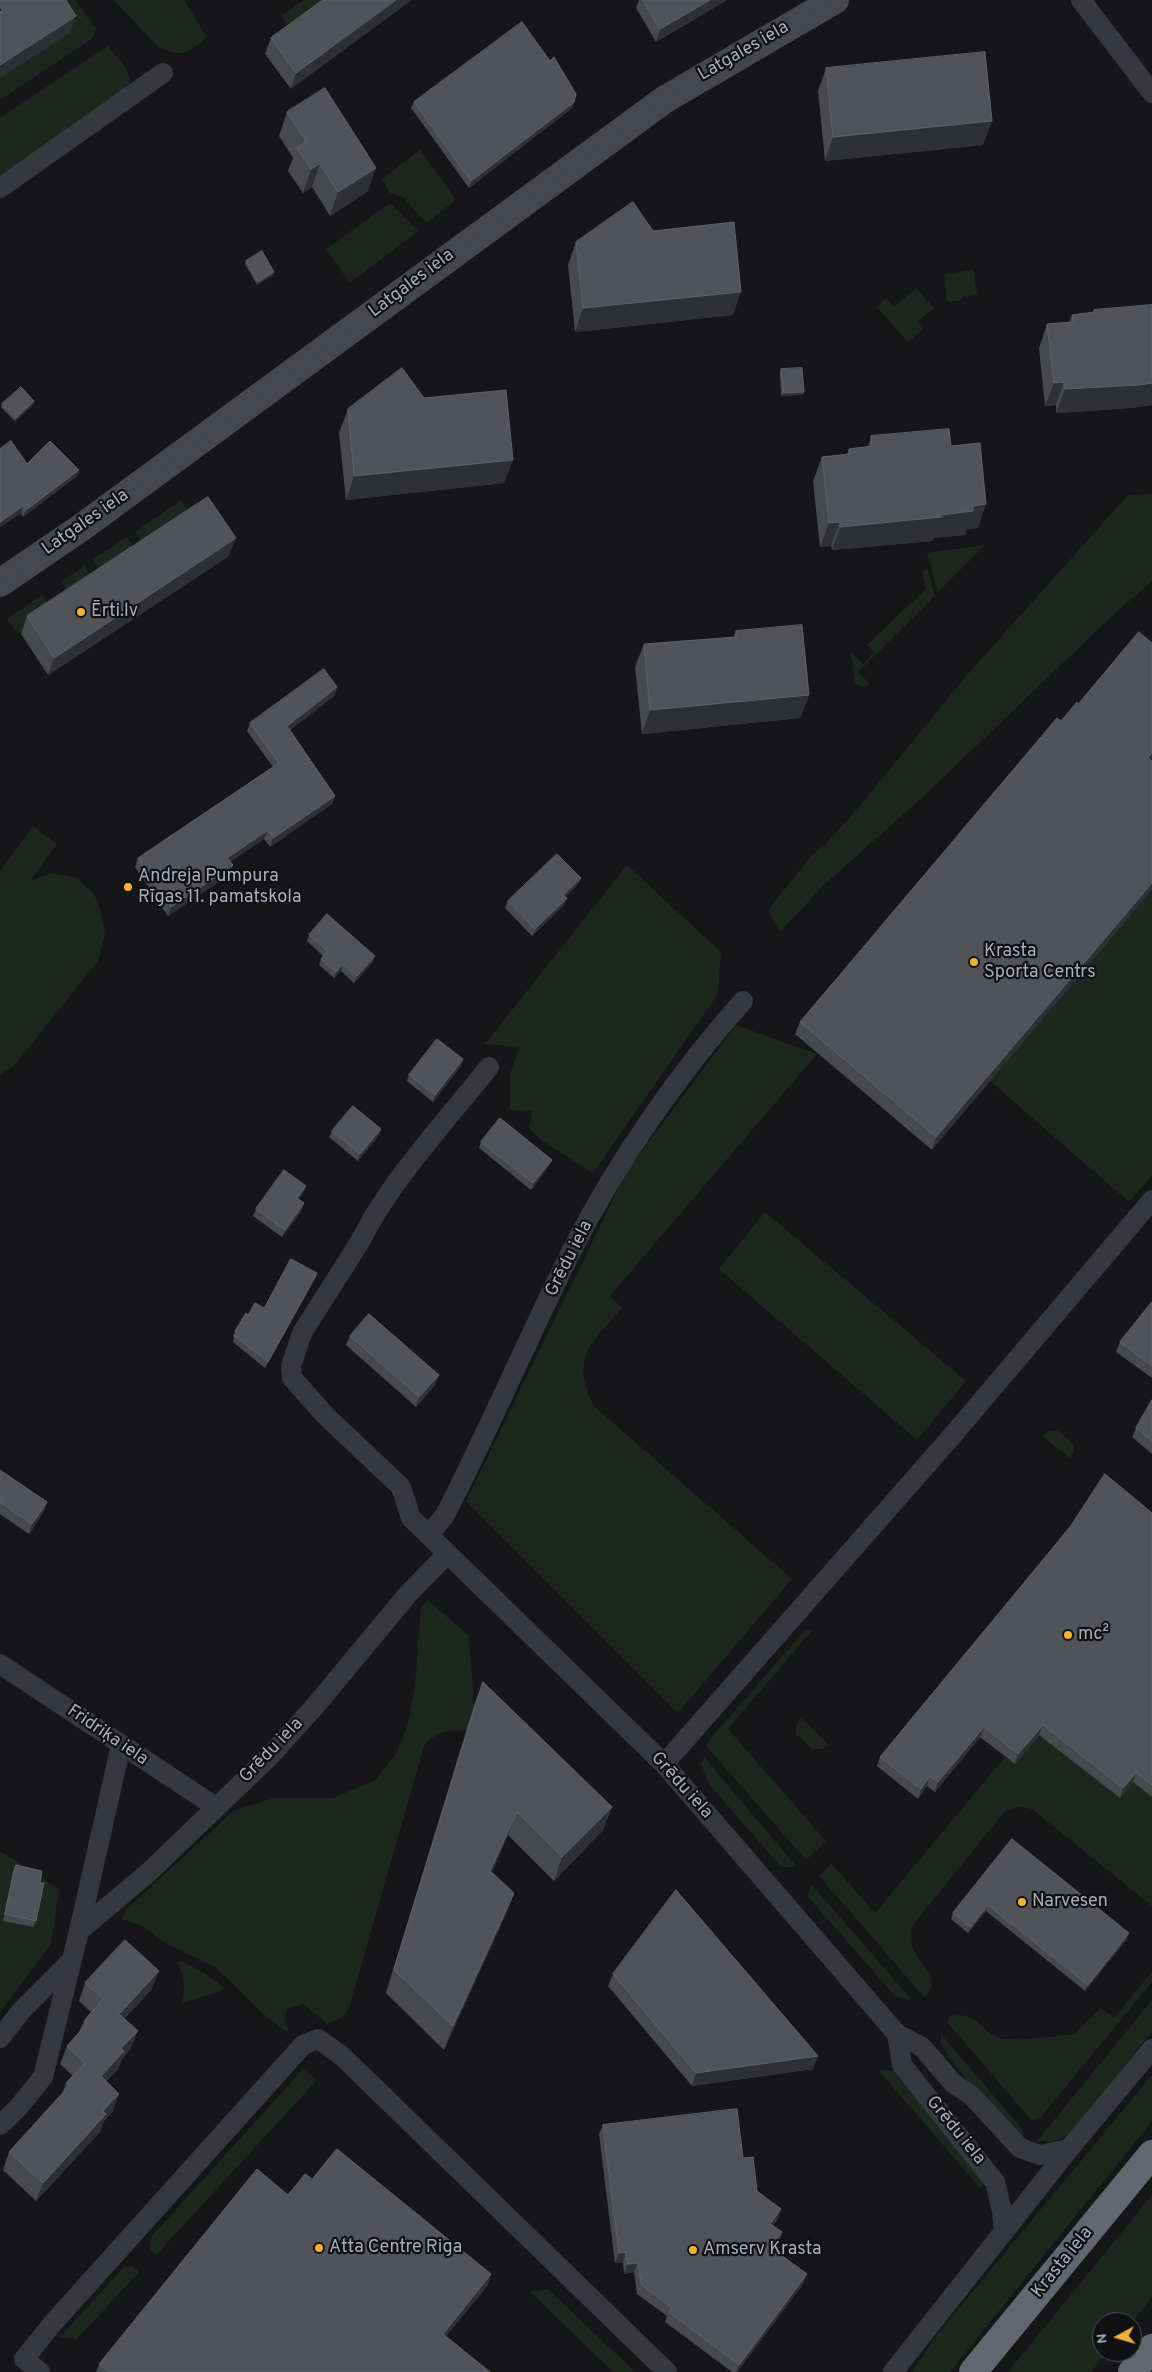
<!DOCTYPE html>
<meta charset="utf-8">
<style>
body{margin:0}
#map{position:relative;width:1152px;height:2372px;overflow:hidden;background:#161618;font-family:Overpass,sans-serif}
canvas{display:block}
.north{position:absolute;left:1092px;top:2312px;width:50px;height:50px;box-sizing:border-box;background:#111113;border:1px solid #4d4f55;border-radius:50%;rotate:264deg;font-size:14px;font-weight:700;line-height:20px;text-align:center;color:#a8adb8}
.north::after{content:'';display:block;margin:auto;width:18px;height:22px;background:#f2b134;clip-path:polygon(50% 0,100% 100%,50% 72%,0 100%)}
</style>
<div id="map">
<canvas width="1152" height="2372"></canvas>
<div class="north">N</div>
</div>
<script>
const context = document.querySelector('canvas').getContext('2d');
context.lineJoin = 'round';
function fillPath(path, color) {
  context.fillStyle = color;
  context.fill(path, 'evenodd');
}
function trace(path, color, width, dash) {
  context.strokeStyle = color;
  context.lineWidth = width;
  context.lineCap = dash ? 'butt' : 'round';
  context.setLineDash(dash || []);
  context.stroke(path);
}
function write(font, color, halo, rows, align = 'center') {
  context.font = font + ' Overpass,sans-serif';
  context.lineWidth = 4.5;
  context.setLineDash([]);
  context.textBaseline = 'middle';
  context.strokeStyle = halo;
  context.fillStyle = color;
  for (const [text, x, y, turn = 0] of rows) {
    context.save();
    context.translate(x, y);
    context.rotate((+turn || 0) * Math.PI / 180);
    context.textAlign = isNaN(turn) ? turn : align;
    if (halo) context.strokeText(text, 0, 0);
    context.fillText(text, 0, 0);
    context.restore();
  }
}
fillPath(new Path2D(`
 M48,0H75L96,29L93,38L0,100V78Z
 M114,0H184L207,37C189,54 180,58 157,46Z
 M304,0H327L295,33L281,16Z
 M108,46L127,69L131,87L0,177V118Z
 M420,150L456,200L426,223L403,197L390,193L382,179Z
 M390,203L418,231L350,283L326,249Z
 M973,270L977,295L962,297V300L947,302L944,274Z
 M916,288L934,308L917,322L923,329L908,342L877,307L886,298L894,307Z
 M1152,494V581L1112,616L925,795L824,885L780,932L768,910L812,855L825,845L858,808L967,675L1128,495Z
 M181,500L194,517L146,547L135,532Z
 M127,537L139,554L104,576L92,560Z
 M985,545L938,592L927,553Z
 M84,566L95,583L71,598L61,582Z
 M927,568L935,596L858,672L870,684L862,688L855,683L851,652L863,664L874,652L867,645L926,589L922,573Z
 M42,595L53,611L18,634L7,619Z
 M33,826L57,844L30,881L51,873L77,878L93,893L98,902L105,934L98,961L14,1066L0,1075V871Z
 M627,865L721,952L718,994L593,1173L544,1142L529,1129L532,1111L510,1110V1074L520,1047L485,1044Z
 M1152,889V1176L1129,1202L990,1081Z
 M736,1025L817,1054L610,1296L622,1308C591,1344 570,1357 594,1406L792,1579L678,1713L466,1501L627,1171Z
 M765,1212L966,1381L917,1440L719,1269Z
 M1050,1431H1058L1073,1443L1074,1452L1070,1458L1042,1436Z
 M428,1600L469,1636L474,1705L466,1731C447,1729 437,1731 424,1746L349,2008L341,2018L327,2024L304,2004L287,2009L285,2020L289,2033L268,2018L215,1967L165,1943L142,1926L122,1919L125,1911L234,1810L274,1798H333L374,1781L396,1754L408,1724L415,1685L421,1607Z
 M813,1629L728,1729L826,1841L806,1860L706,1746L712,1737L805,1630Z
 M801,1718L829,1745L823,1749H812L796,1734V1726Z
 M1039,1735L1120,1798L1133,1782L1152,1797V1906L1032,1809L1019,1807L1006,1810L912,1926C911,1936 911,1944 915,1953C924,1969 941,1978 925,1998L819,1876L831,1863L875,1913L1005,1757L1015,1764Z
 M704,1757L796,1866L782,1868L709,1784L701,1764Z
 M0,1851L59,1889L51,1944L0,2012Z
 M811,1884L912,2000L896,1997L808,1897Z
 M181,1961L203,1972L224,1987L222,1991L182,2003C185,1987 185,1976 177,1962Z
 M1152,1972V1982L1040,2118L1031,2120L947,2022L950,2016C981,2010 981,2038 1008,2039C1029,2041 1053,2036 1074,2034L1101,2008L1114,2018Z
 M1152,2000V2032L1068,2135L1053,2142L1037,2141Z
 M941,2034L1024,2131L1023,2138L1008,2128L949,2058L941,2044Z
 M303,2069L317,2080L156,2255L150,2249L151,2237Z
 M886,2070L893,2071L986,2182L980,2188L879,2071Z
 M1152,2075V2121L950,2372H912L935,2337Z
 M1152,2195V2297L1132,2322H1102V2352H1107L1091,2372H1008Z
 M132,2266L139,2272L77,2339L60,2337L124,2267Z
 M548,2289L635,2372H613L530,2292Z`), '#1e261f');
trace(new Path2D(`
 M1081,0L1152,93
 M0,188L163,73
 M489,1067C448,1119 390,1181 361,1240L302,1333L291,1366L292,1378L326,1416L401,1487L411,1518L664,1764L897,2034L922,2047L953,2083L972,2096L1020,2148L1040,2155L1069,2149
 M429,1535L445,1515C491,1426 530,1333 575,1244C618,1161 680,1071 743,1001
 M0,1664L216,1807
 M664,1764L952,1436L1152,1200
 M79,1931L149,1872L269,1757L316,1705L408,1594L447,1554
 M897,2034L902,2065L995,2182L1002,2211L1004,2232
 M0,2038L21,2011L72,1960
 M0,2125L17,2109L43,2077L79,1931L121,1745
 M40,2372L24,2359L53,2323L303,2045L318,2039L342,2056L667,2372
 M893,2372L1069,2149L1152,2049`), '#37383d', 20);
trace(new Path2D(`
 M0,583L82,527L664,100L835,0`), '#45474d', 28);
trace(new Path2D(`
 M973,2372L1152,2154
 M1132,2372L1152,2348`), '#63666e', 28);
trace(new Path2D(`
 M0,578L36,555L656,99L824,0
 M0,589L40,564L667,103L844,0`), '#4a4c52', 1);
fillPath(new Path2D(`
 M323,0L291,89L265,54L271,38Z
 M639,0H727L656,42L636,8Z
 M826,68L983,145L825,161L818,91Z
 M414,102H574L572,108L469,188L411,108Z
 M287,112L368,191L330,216L312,187L303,193L288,171L293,158L279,136Z
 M653,231L733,315L575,332L568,265L576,242Z
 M246,261L273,275L257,285L245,264Z
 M1152,305V405L1131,408L1056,413V405L1045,406L1039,348L1047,324L1069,322L1072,315L1093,313L1094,310Z
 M781,369L804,392L803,395L781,396L780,373Z
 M424,398L504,483L346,500L339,433L348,409Z
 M34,401L33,405L15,421L1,407L2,404Z
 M871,436L951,446L978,528L967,529L965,535L933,538L932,541L832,550L831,546L820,547L813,481L822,457L847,454L849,449L868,447Z
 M0,449L27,464L77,476L23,517L21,513L0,527Z
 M229,556L48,675L21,634L27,616Z
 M736,631L809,695L800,718L642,734L635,667L644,644L733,638Z
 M337,687L334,696L290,730L335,796L332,804L270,847L264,839L230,862L233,865L230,874L168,916L135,867L138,858L273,767L247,731L250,723Z
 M1151,761L932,1150L795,1034L800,1022Z
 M581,878L578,884L565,897L567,898L564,905L532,936L505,908L508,901Z
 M309,935L373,962L354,983L341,971L334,978L319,965L321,959L323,956L307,941Z
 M463,1059L461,1066L433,1102L407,1081L409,1075Z
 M381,1129L379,1135L358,1161L329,1137L332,1131Z
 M481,1142L549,1166L531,1190L479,1148Z
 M306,1186L303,1193L299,1199L302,1210L282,1237L253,1216L256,1209Z
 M317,1273L315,1279L265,1368L233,1342L234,1338L233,1337L235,1331L248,1315L264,1308Z
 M1152,1302V1378L1116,1352L1120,1342Z
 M350,1336L439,1375L435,1385L416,1407L346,1345Z
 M1152,1400V1454L1132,1437L1136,1428Z
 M0,1470L47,1502L44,1511L29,1534L0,1514Z
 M1152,1513V1797L1133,1782L1120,1798L1039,1735L1015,1764L980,1737L935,1792L927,1786L918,1799L877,1766L880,1757Z
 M483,1682L612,1807L603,1830L554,1881L508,1835L492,1872L514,1893L505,1916L444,2050L386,1993L474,1705Z
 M1012,1839L1127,1939L1085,1991L986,1911L968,1933L951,1919L953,1913Z
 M16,1865L40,1883L36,1921L33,1927L3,1921L13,1871Z
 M613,1974L813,2069L692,2086L608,1986Z
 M85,1983L152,1989L124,2019L131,2048L122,2059L118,2069L106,2081L113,2111L104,2121L100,2132L36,2201L3,2170L9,2152L62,2094L66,2083L73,2076L60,2064L67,2046L79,2032L84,2021L91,2012L79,2001Z
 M603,2125L743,2158L757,2191L778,2219L773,2225L782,2232L779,2242L774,2249L807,2274L803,2284L737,2372H732L665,2322L667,2316L637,2294L634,2272L624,2274L623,2262L615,2263L599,2134Z
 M312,2179L491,2274L487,2286L446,2336L490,2372H96L99,2364L288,2195Z`), '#47494d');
fillPath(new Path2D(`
 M396,0H412L291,89L296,73Z
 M710,0H727L656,42L660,29Z
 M76,16L70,33L0,78V65Z
 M574,102L572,108L469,188L471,181Z
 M992,121L983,145L825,161L833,137Z
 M320,164L312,187L303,193L311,169Z
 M376,168L368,191L330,216L338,192Z
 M274,272L273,275L257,285L258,282Z
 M741,292L733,315L575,332L583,308Z
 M1064,382L1056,405L1045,406L1054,383Z
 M1152,383V405L1131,408L1056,413L1065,389Z
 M804,392L803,395L781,396L783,393Z
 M34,401L33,405L15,421L16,418Z
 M513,460L504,483L346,500L354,476Z
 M79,470L77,476L23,517L26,510Z
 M986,504L978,528L967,529L965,535L933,538L932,541L832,550L840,527L941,515L973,506Z
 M23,506L21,513L0,527V522Z
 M840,522L831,546L820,547L829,523Z
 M236,538L229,556L48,675L54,658Z
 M337,687L334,696L284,734L287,726Z
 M809,695L800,718L642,734L650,710Z
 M1152,753V760L1143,770L1148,758Z
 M335,796L332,804L270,847L273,838Z
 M268,830L264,839L224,866L227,858Z
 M233,865L230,874L168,916L171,907Z
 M581,878L578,884L561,901L563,895Z
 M1152,883V890L932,1150L936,1137Z
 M567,898L564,905L532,936L535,929Z
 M375,956L373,962L354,983L357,976Z
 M343,964L341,971L334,978L336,972Z
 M463,1059L461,1066L433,1102L435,1095Z
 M381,1129L379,1135L358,1161L360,1154Z
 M552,1160L549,1166L531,1190L533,1183Z
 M306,1186L303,1193L295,1204L297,1198Z
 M304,1203L302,1210L282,1237L285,1230Z
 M317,1273L315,1279L265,1368L268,1362Z
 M439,1375L435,1385L416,1407L419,1397Z
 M47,1502L44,1511L29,1534L32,1524Z
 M1043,1725L1039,1735L1015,1764L1018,1754Z
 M984,1727L980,1737L935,1792L938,1782Z
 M1136,1773L1133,1782L1120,1798L1123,1788Z
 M930,1776L927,1786L918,1799L921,1789Z
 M612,1807L603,1830L554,1881L562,1857Z
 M517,1812L508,1835L482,1894L490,1871Z
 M514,1893L505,1916L444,2050L453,2026Z
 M988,1905L986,1911L968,1933L971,1927Z
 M1129,1933L1127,1939L1085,1991L1088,1985Z
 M159,1971L152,1989L112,2031L119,2014Z
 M138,2031L131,2048L122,2059L118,2069L94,2094L101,2076L121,2048Z
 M818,2056L813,2069L692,2086L696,2073Z
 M119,2094L113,2111L104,2121L100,2132L36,2201L43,2183L103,2111Z
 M781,2209L778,2219L767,2233L770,2224Z
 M782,2232L779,2242L768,2257L771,2248Z
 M626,2252L623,2262L615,2263L619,2253Z
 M638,2263L634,2272L624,2274L627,2264Z
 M491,2274L487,2286L438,2346L443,2334Z
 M807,2274L803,2284L737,2372H736L739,2365Z`), '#2f3033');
const building = new Path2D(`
 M0,0H66L76,16L0,65V12L2,10L0,7Z
 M323,0H396L296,73L271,38Z
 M643,0H710L660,29Z
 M522,22L550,61L554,57L576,94L574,102L471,181L414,102Z
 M985,52L992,121L833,137L826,68Z
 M325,88L376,168L338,192L320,164L311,169L297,148L306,141L287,112Z
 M633,202L653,231L734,222L741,292L583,308L576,242Z
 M262,251L274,272L258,282L246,261Z
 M1152,305V383L1139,385L1065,389L1064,382L1054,383L1047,324L1073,322L1072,315L1094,312V310Z
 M402,368L424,398L506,390L513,460L354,476L348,409Z
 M802,368L804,392L783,393L781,369Z
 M21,387L34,401L16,418L2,404Z
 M949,429L951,446L980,443L986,504L973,506V511L941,515V517L840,527V522L829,523L822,457L849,454V449L872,446L871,436Z
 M11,441L27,464L50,441L79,470L26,510L23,506L0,522V449Z
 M208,497L236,538L54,658L27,616Z
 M802,625L809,695L650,710L644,644L736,637V631Z
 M1139,632L1152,643V753L1148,758L1152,761V883L936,1137L800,1022L1057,718L1061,721L1077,702L1078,704Z
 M324,669L337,687L287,726L335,796L273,838L268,830L227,858L233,865L171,907L138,858L279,763L250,723Z
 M557,854L581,878L563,895L567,898L535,929L508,901Z
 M327,914L375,956L357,976L343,964L336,972L321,959L328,951L309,935Z
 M437,1039L463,1059L435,1095L409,1075Z
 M353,1106L381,1129L360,1154L332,1131Z
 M500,1118L552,1160L533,1183L481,1142Z
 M284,1170L306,1186L297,1198L304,1203L285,1230L256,1209Z
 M291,1259L317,1273L268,1362L235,1336L237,1332L235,1331L246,1313L248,1315L255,1303L264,1308Z
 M1152,1302V1366L1120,1342Z
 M369,1314L439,1375L419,1397L350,1336Z
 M1152,1400V1441L1136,1428Z
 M0,1470L47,1502L32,1524L0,1502Z
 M1105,1474L1152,1513V1785L1136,1773L1123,1788L1043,1725L1018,1754L984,1727L938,1782L930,1776L921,1789L880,1757L1070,1527Z
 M483,1682L612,1807L562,1857L517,1812L490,1871L514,1893L453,2026L394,1970Z
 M1012,1839L1129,1933L1088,1985L988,1905L971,1927L953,1913Z
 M16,1865L42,1871L40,1883H44L36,1921L5,1914Z
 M676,1890L818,2056L696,2073L613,1974Z
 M125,1940L159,1971L119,2014L138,2031L121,2048L124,2051L101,2076L119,2094L103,2111L106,2114L43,2183L9,2152L69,2086L66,2083L85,2063L67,2046L87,2024L84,2021L103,1999L85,1983Z
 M737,2109L743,2158L753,2157L757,2191L781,2209L770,2224L782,2232L771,2248L807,2274L739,2365L669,2312L672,2308L641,2284L638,2263L627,2264L626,2252L619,2253L603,2125Z
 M337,2149L491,2274L443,2334L490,2372H109L99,2364L257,2169L288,2195L305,2174L312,2179Z`);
fillPath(building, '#525359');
trace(building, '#5f6168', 1);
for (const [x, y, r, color] of [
 [81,612,5,"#f2b134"],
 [128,887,5,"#f2b134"],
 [974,962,5,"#f2b134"],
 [1068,1635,5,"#f2b134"],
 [1022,1902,5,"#f2b134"],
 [319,2248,5,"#f2b134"],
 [693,2250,5,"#f2b134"]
]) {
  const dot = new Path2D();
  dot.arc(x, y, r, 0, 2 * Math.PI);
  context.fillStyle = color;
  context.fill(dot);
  trace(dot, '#111113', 2);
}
write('18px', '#a8adb8', '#111113', [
 ["Latgales iela",744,52,-30],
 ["Latgales iela",412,284,-37],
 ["Latgales iela",86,523,-35],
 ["Grēdu iela",570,1259,-63],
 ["Fridriķa iela",107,1736,34],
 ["Grēdu iela",272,1751,-46],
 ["Grēdu iela",681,1786,48],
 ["Grēdu iela",955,2131,51],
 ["Krasta iela",1063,2263,-51]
]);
write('18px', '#a8adb8', '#111113', [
 ["Ērti.lv",91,612],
 ["Andreja Pumpura",138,877],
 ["Rīgas 11. pamatskola",138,898],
 ["Krasta",984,952],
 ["Sporta Centrs",984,973],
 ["mc²",1078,1635],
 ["Narvesen",1032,1902],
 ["Atta Centre Riga",329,2248],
 ["Amserv Krasta",703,2250]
], 'left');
</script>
